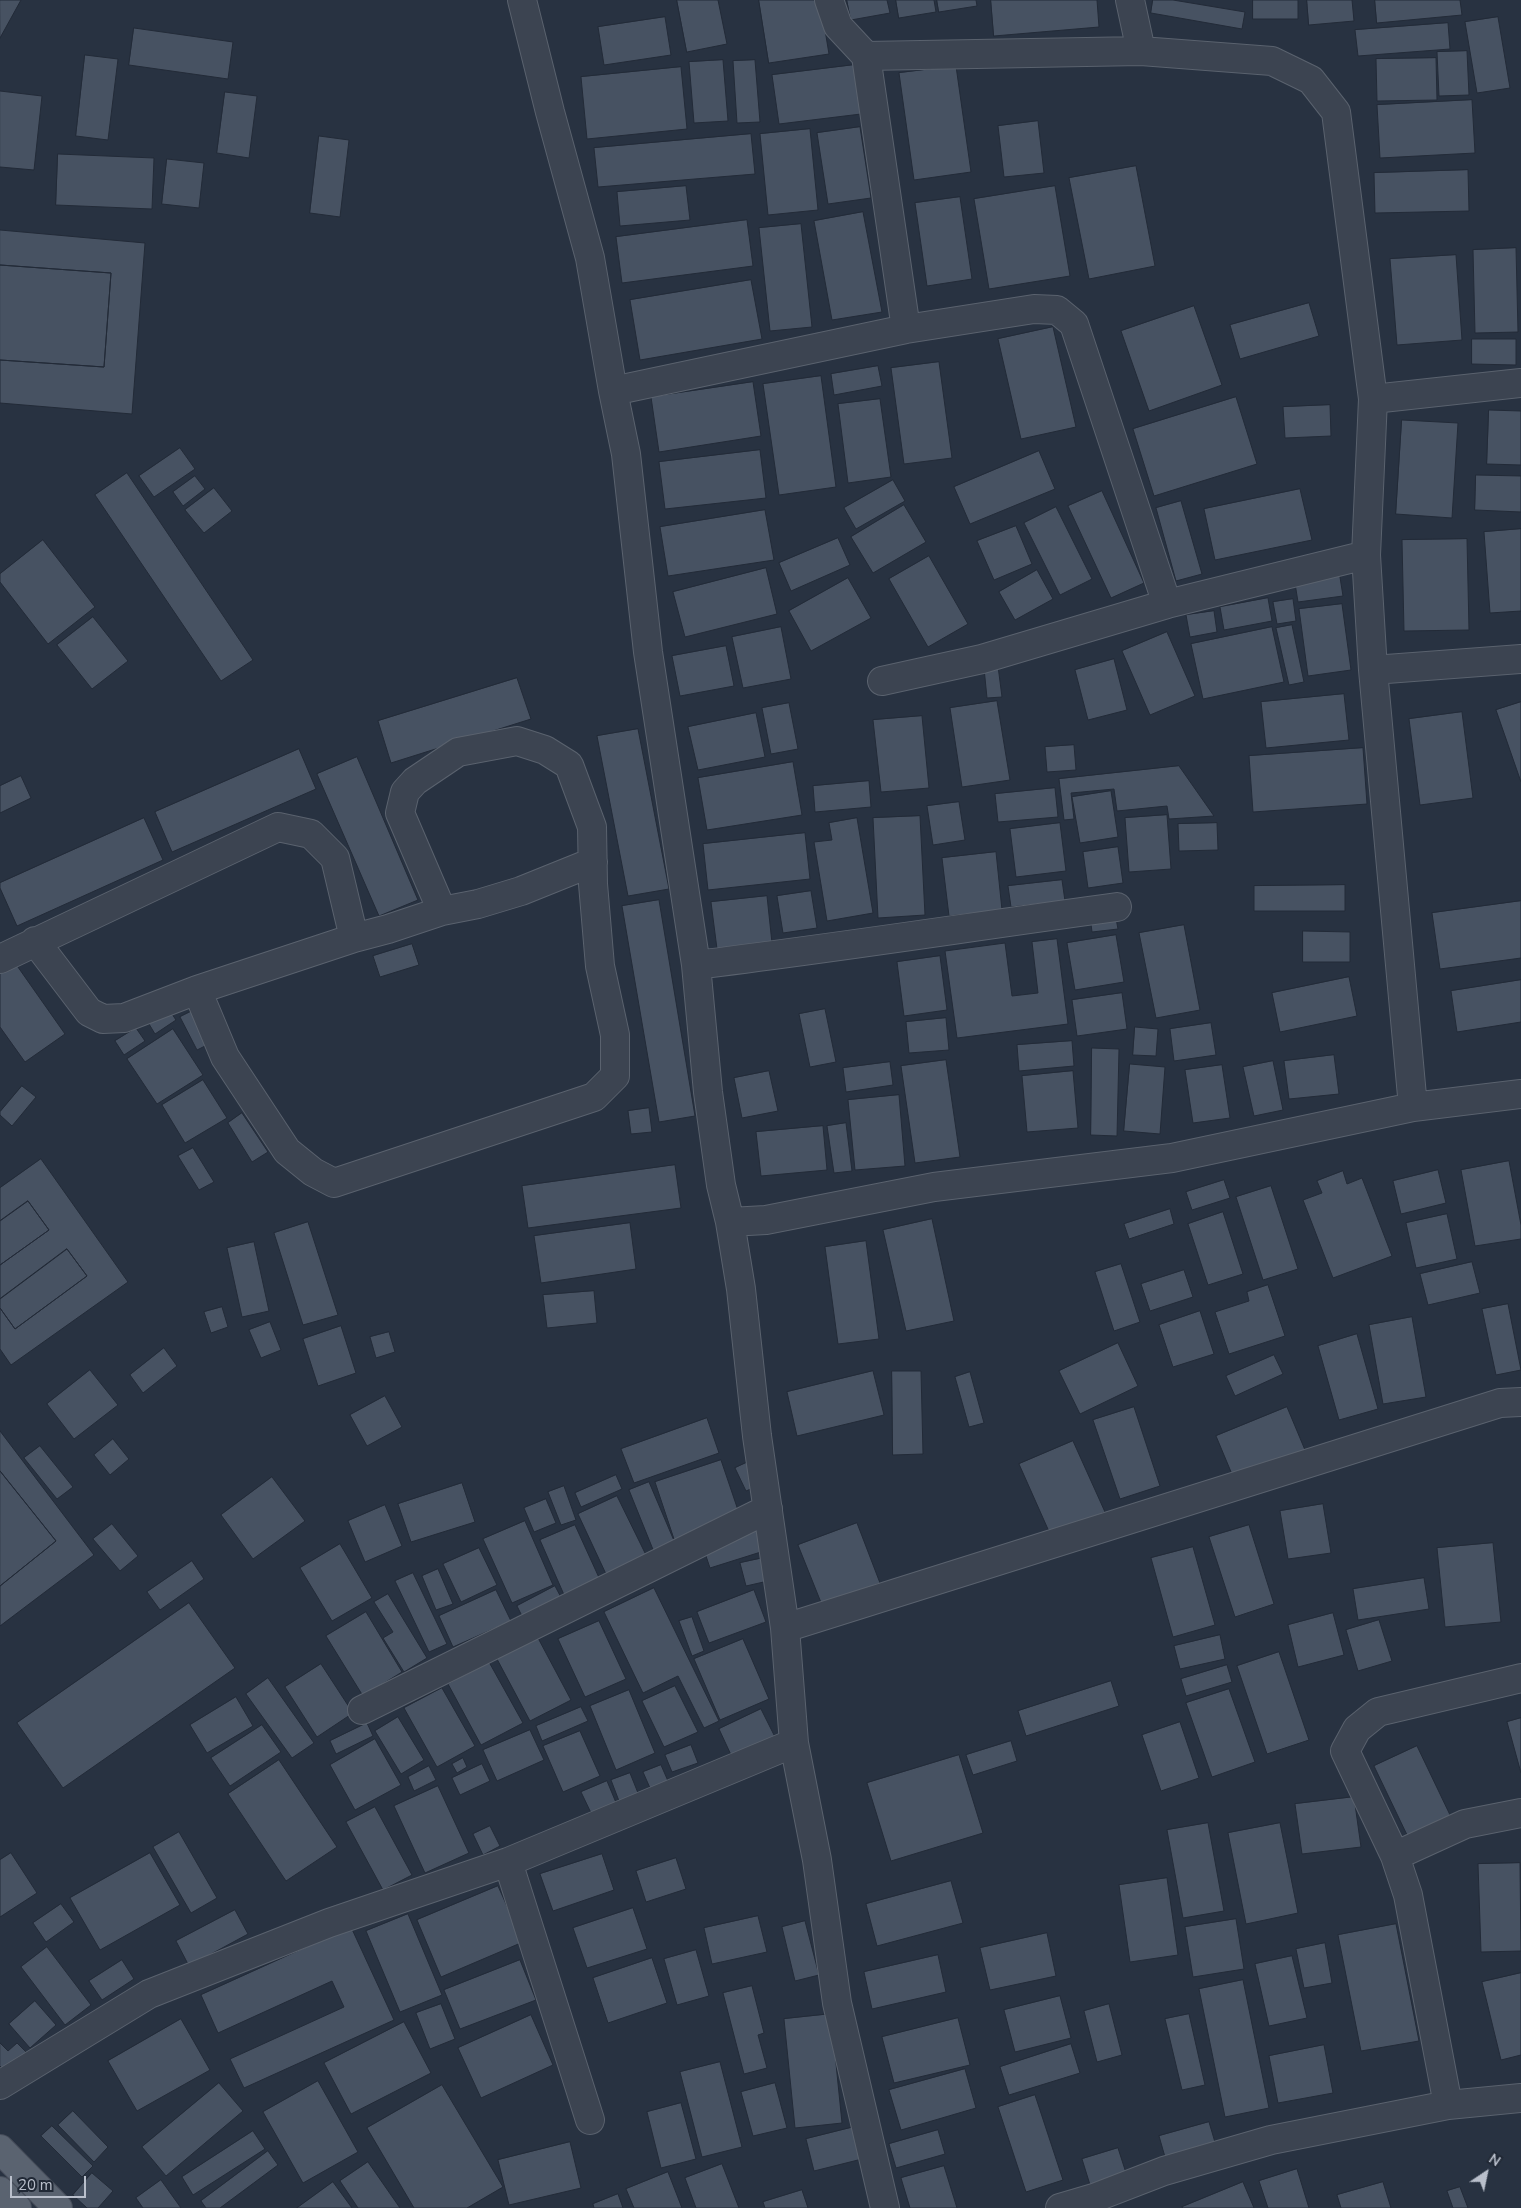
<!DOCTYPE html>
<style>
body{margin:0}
#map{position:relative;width:1521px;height:2208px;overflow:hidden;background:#283241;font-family:"Nunito Sans",sans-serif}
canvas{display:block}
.north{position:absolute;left:1461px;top:2148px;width:50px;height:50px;-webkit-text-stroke:4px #212936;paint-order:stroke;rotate:34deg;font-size:14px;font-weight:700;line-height:20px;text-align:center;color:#b9bfcb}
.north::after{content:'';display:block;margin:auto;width:18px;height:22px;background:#b9bfcb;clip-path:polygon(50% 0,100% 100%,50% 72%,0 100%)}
.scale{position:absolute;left:10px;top:2176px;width:76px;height:22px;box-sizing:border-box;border:2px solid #b9bfcb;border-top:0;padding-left:6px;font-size:15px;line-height:18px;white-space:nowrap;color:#b9bfcb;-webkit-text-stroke:4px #212936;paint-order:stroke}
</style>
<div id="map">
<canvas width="1521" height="2208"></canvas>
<div class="north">N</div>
<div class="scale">20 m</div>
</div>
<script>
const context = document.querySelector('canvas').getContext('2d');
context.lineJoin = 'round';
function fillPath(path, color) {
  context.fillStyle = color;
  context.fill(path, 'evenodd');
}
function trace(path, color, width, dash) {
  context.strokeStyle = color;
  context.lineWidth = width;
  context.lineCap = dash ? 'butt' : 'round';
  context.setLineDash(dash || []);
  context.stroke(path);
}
const building = new Path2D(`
 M0,0H21L0,38Z
 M677,0H718L727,44L687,52Z
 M759,0H820L829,54L769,63Z
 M847,0H887L890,13L851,20Z
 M896,0H934L936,12L899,18Z
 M937,0H976L977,6L939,12Z
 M991,0H1097L1099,27L994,36Z
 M1153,0H1173L1245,12L1242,29L1151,13Z
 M1253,0H1298V19H1253Z
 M1307,0H1352L1354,21L1309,25Z
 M1375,0H1460L1462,15L1377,23Z
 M665,17L671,55L604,65L598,27Z
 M1498,17L1510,88L1477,93L1465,22Z
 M1448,23L1450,49L1358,56L1355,30Z
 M134,28L233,42L228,79L129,65Z
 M1467,51L1469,95L1439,96L1437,52Z
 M85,55L118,59L108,140L76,136Z
 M1436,58L1437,100L1377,101L1376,59Z
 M723,60L728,121L694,123L689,62Z
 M755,60L760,122L737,123L733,61Z
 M854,65L861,114L779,124L772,75Z
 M956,66L971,172L914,180L899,73Z
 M681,67L687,129L587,139L581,77Z
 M0,91L42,96L34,170L0,167Z
 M225,92L257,96L249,158L217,153Z
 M1472,100L1475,153L1380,158L1377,105Z
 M1038,121L1044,173L1004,177L998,126Z
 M860,127L871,198L828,204L817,133Z
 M810,129L818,210L768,215L760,134Z
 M751,134L755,174L598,187L594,148Z
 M319,136L349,140L340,217L310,213Z
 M58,154L154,158L152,209L56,205Z
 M167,159L204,163L199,208L162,204Z
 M1136,166L1155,266L1089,279L1069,178Z
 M1468,170L1469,211L1375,213L1374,173Z
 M686,186L690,220L620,226L617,192Z
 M1055,186L1070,276L989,289L974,199Z
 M960,197L972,279L927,286L915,203Z
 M863,212L882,312L832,320L814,221Z
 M747,220L753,266L622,283L616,237Z
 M801,224L812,327L770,331L759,228Z
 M0,230L145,243L132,414L0,403V360L104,367L111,273L0,265Z
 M1516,248L1518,332L1475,333L1473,250Z
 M1456,255L1462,340L1397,345L1390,259Z
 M0,265L111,273L104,367L0,360Z
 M751,280L762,339L640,360L630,300Z
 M1309,303L1319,336L1240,359L1230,325Z
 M1194,306L1222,385L1149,411L1121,331Z
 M1053,327L1076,427L1021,439L998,339Z
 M1472,339H1516V365L1472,364Z
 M939,362L952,458L904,464L891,368Z
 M878,366L882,386L834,395L831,374Z
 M821,376L836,487L779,495L763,384Z
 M753,382L761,436L659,452L651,397Z
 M1236,397L1257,464L1154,496L1133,429Z
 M880,399L891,477L848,483L838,404Z
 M1330,405L1331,436L1285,438L1283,407Z
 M1489,410L1521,411V465L1487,464Z
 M1402,420L1458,423L1452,518L1396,514Z
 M180,448L195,469L154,497L139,476Z
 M760,450L766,498L665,509L659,462Z
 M1039,451L1055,489L970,524L954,487Z
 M127,473L253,660L221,681L95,495Z
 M1476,475L1521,476V512L1475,510Z
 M195,476L205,489L183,506L173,492Z
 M893,480L905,501L856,529L844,508Z
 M214,488L232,511L204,533L185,510Z
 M1300,489L1312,540L1215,560L1204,509Z
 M1102,491L1144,583L1111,598L1068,506Z
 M1181,501L1202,574L1176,581L1156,508Z
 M904,505L926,542L873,573L851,537Z
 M1056,507L1092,579L1060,595L1024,523Z
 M765,510L774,560L668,576L660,527Z
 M1016,526L1032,564L994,580L977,541Z
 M1521,529V611L1490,613L1484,532Z
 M838,538L850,565L791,591L779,563Z
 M1467,539L1469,630L1404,631L1402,540Z
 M43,540L95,607L48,644L0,582V574Z
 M929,556L968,624L928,647L889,579Z
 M766,568L777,614L685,637L673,592Z
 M1037,570L1053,599L1015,620L999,592Z
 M1339,571L1343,596L1298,602L1294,577Z
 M848,578L871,618L811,651L789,611Z
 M1268,598L1272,621L1224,630L1220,607Z
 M1293,599L1296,621L1277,624L1273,602Z
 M1342,604L1351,670L1308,676L1299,609Z
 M1214,611L1217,632L1190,637L1186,615Z
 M93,617L128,661L92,689L57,645Z
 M1292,625L1304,682L1289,685L1276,628Z
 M781,627L791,679L743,688L732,637Z
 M1272,627L1284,682L1203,699L1191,644Z
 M1167,632L1195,696L1150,715L1122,651Z
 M726,646L734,686L680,696L672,656Z
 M1114,659L1127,710L1088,720L1075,670Z
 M998,666L1002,697L987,698L984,668Z
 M517,678L531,719L391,763L378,721Z
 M1344,694L1349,740L1266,748L1261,702Z
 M997,701L1010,780L962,787L950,708Z
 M1521,702V782L1496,710Z
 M789,703L798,749L771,754L762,708Z
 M1462,712L1473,798L1420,805L1409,719Z
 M756,713L765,757L698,770L688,727Z
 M922,716L929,788L881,792L873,720Z
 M638,729L669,889L628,896L597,736Z
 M1074,745L1076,770L1047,772L1045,747Z
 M1363,748L1367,804L1253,812L1249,756Z
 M299,749L316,789L172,852L155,812Z
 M357,757L418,900L379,916L317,774Z
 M793,762L802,815L707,830L698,778Z
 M1179,766L1214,816L1169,819L1167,806L1117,811L1114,789L1071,793L1074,819L1064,820L1059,779Z
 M21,776L31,798L0,813V786Z
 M869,781L871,807L815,812L813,786Z
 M1055,788L1058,817L998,822L995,794Z
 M1111,791L1118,837L1080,843L1072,797Z
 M959,802L965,840L933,845L927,806Z
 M1167,815L1171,869L1129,872L1125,818Z
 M920,816L925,915L878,918L873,818Z
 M144,818L163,860L17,926L0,888V883Z
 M857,818L873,913L827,921L814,842L832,840L829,823Z
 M1060,823L1066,871L1016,877L1010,829Z
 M1217,823L1218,850L1179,851L1178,824Z
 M805,833L810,879L708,890L703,844Z
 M1118,847L1123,883L1088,888L1083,852Z
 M996,852L1002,910L949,916L942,858Z
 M1062,880L1065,901L1011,907L1008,886Z
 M1345,885V911H1254V886Z
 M811,891L817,928L783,933L777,896Z
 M767,896L772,943L717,949L711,902Z
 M659,900L695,1116L659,1122L622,906Z
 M1521,901V958L1440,969L1432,913Z
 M1115,913L1118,929L1092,932L1090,916Z
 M1184,925L1200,1010L1156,1018L1139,933Z
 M1303,931L1350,932V962H1303Z
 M1116,935L1124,982L1075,990L1067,943Z
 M1057,939L1068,1024L957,1038L945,951L1005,943L1012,996L1038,993L1032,942Z
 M412,944L419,965L380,977L373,956Z
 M940,956L947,1010L904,1016L897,962Z
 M13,960L65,1034L25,1062L0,1027V969Z
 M1349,977L1357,1016L1280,1032L1272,993Z
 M1521,980V1022L1457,1032L1451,991Z
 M1122,993L1127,1029L1077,1036L1072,1000Z
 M825,1009L836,1062L810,1067L799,1014Z
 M194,1010L211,1043L197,1050L180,1017Z
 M170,1011L176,1020L155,1034L149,1024Z
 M946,1018L949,1050L909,1053L906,1022Z
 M1211,1023L1216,1055L1174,1061L1170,1029Z
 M1135,1027L1158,1029L1156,1056L1133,1055Z
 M136,1028L145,1041L124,1055L115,1041Z
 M173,1029L203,1075L157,1104L127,1059Z
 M1072,1041L1074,1066L1019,1071L1017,1045Z
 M1092,1048L1119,1049L1117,1136L1091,1135Z
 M1334,1055L1339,1094L1289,1099L1284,1061Z
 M946,1060L960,1157L915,1163L901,1066Z
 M1273,1061L1283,1110L1254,1116L1243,1067Z
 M890,1062L893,1085L846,1092L843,1068Z
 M1130,1064L1165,1067L1160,1134L1124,1131Z
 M1222,1065L1230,1118L1193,1123L1185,1070Z
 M769,1071L778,1111L742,1118L734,1078Z
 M1073,1071L1078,1128L1027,1132L1022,1076Z
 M203,1080L227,1118L185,1143L162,1105Z
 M22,1086L36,1097L12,1126L0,1115V1112Z
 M899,1095L905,1166L855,1170L848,1100Z
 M649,1108L652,1132L631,1134L628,1111Z
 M242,1113L268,1152L252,1162L228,1123Z
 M846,1123L852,1171L834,1173L827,1126Z
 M823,1126L827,1170L761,1176L756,1132Z
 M193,1148L214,1182L199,1190L178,1156Z
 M41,1159L128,1282L11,1365L0,1349V1308L15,1329L87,1276L67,1249L0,1299V1265L49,1230L28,1201L0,1221V1188Z
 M1509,1161L1521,1225V1239L1475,1246L1461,1170Z
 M675,1165L681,1208L528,1228L522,1186Z
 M1438,1170L1446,1203L1401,1214L1393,1181Z
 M1343,1171L1347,1184L1362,1178L1392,1256L1333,1278L1303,1200L1322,1193L1317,1181Z
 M1224,1180L1230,1198L1192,1210L1186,1192Z
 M1271,1186L1298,1269L1263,1280L1236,1197Z
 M28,1201L49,1230L0,1265V1221Z
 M1170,1209L1174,1224L1129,1239L1124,1224Z
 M1223,1212L1243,1274L1208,1285L1188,1224Z
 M1447,1214L1457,1259L1416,1268L1406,1223Z
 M932,1219L954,1321L906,1331L883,1230Z
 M308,1222L338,1315L303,1325L274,1233Z
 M630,1223L636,1269L541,1283L534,1236Z
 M866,1241L879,1339L838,1344L825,1247Z
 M254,1242L269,1311L242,1317L227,1248Z
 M67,1249L87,1276L15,1329L0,1308V1299Z
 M1472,1262L1480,1293L1428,1305L1420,1274Z
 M1121,1264L1140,1322L1114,1331L1095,1272Z
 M1184,1270L1193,1297L1150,1311L1141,1284Z
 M1268,1285L1285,1336L1229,1354L1215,1312L1249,1301L1247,1292Z
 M594,1291L597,1323L547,1328L543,1295Z
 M1508,1304L1521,1370L1496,1375L1482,1309Z
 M222,1307L228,1327L211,1333L204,1312Z
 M1200,1311L1214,1354L1173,1367L1159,1325Z
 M1412,1317L1426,1397L1383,1404L1369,1325Z
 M270,1322L281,1350L261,1358L249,1330Z
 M341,1326L356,1373L318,1386L303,1339Z
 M389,1332L395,1352L376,1358L370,1337Z
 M1357,1334L1378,1409L1339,1420L1318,1346Z
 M1118,1343L1138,1386L1080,1414L1059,1371Z
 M164,1348L177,1366L143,1393L130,1375Z
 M1274,1355L1283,1374L1235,1396L1226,1376Z
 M90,1370L118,1405L74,1439L47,1404Z
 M873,1371L884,1415L797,1436L787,1392Z
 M892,1371H921L923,1454L893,1455Z
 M970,1372L984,1423L969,1427L955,1377Z
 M385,1396L402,1427L367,1446L350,1415Z
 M1134,1407L1160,1486L1120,1499L1093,1420Z
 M1287,1407L1305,1450L1234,1479L1216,1436Z
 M707,1418L719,1453L634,1483L621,1449Z
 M0,1431L94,1555L0,1626V1586L56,1541L0,1471Z
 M113,1439L129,1459L110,1475L94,1455Z
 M1073,1441L1105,1512L1051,1536L1019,1464Z
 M40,1446L73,1487L57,1499L24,1458Z
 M721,1460L741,1519L675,1542L655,1482Z
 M748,1462L758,1486L746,1491L735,1468Z
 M0,1471L56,1541L0,1586Z
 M616,1475L622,1489L581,1507L575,1493Z
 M272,1477L305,1521L253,1559L221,1515Z
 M649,1482L675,1543L654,1552L629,1490Z
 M462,1483L475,1522L411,1542L398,1504Z
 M564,1486L576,1520L561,1525L548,1492Z
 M617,1496L646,1555L606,1574L578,1514Z
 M546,1499L556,1523L534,1532L524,1508Z
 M1323,1504L1331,1553L1288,1559L1280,1511Z
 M385,1505L402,1546L365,1562L348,1521Z
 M525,1521L553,1585L512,1603L483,1539Z
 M857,1523L880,1583L822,1605L798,1545Z
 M112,1524L138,1556L120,1571L93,1539Z
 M575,1525L601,1582L565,1597L540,1540Z
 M1249,1525L1274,1604L1235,1617L1209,1537Z
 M757,1530L764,1551L710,1568L703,1547Z
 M1493,1543L1501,1622L1445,1627L1437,1548Z
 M340,1544L372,1598L332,1621L300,1568Z
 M1193,1547L1215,1625L1173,1637L1151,1558Z
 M479,1548L497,1585L461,1602L443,1564Z
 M763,1558L768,1581L746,1586L740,1563Z
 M192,1561L204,1579L160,1610L147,1592Z
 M438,1569L453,1604L436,1610L422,1576Z
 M413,1573L447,1644L429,1652L395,1581Z
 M1424,1578L1429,1609L1358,1620L1353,1589Z
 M555,1586L564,1603L525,1622L517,1606Z
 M654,1588L719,1721L704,1728L678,1676L643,1693L604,1612Z
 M496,1590L511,1621L453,1647L439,1616Z
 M754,1590L766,1622L709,1643L697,1612Z
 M388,1594L427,1658L404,1672L383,1638L393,1632L374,1602Z
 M189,1603L235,1668L63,1788L17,1723Z
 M366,1612L402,1672L363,1696L326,1636Z
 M1333,1613L1344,1655L1298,1667L1288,1625Z
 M692,1617L704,1651L692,1656L679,1621Z
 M1379,1620L1392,1661L1358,1671L1346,1630Z
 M599,1621L626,1679L585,1697L558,1639Z
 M1220,1635L1225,1659L1180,1669L1174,1646Z
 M538,1638L571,1700L530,1721L497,1659Z
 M743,1639L769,1699L720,1720L694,1659Z
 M1279,1652L1309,1740L1267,1754L1237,1666Z
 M489,1662L523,1723L481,1745L448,1684Z
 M321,1664L353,1713L317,1737L285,1687Z
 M1227,1665L1232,1682L1186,1696L1181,1679Z
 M268,1678L314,1743L292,1758L246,1694Z
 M1111,1681L1119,1706L1026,1736L1018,1711Z
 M675,1686L698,1732L664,1747L642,1701Z
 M442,1688L475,1746L437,1767L404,1708Z
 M1229,1689L1255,1762L1212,1777L1186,1703Z
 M629,1690L655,1753L616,1770L590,1706Z
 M236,1697L253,1726L207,1753L190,1725Z
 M581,1707L588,1721L542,1741L536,1726Z
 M761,1709L775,1737L732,1757L719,1729Z
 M398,1717L424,1760L401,1774L375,1731Z
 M1521,1718V1773L1507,1722Z
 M1180,1722L1199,1778L1161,1791L1142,1735Z
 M367,1723L373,1736L336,1754L330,1741Z
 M262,1725L281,1752L230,1786L211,1758Z
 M530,1730L544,1760L497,1781L483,1750Z
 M580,1731L600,1776L563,1792L543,1746Z
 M375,1739L401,1785L355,1810L330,1765Z
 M1011,1741L1017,1761L973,1775L966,1755Z
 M691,1745L698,1763L672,1772L665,1755Z
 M1417,1746L1451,1817L1408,1837L1374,1766Z
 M959,1755L983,1833L891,1861L867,1783Z
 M463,1758L467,1767L457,1773L452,1764Z
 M279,1760L337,1847L286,1881L228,1794Z
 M482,1764L490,1781L460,1795L452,1778Z
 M661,1765L668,1781L650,1788L643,1772Z
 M429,1766L436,1780L414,1791L408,1777Z
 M630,1773L638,1793L619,1801L611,1780Z
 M607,1781L617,1805L592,1815L581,1792Z
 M438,1786L469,1853L425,1873L394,1806Z
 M1354,1797L1361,1847L1302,1854L1295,1804Z
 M375,1807L412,1875L383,1890L346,1822Z
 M1208,1823L1224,1911L1183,1918L1167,1830Z
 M1280,1823L1298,1913L1246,1924L1228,1833Z
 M490,1826L500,1846L483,1855L473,1834Z
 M179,1832L217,1898L191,1913L153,1847Z
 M11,1853L37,1893L0,1917V1860Z
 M150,1853L180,1905L100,1950L70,1898Z
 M602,1854L614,1890L553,1911L540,1874Z
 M676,1858L686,1889L646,1902L636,1871Z
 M1520,1863L1521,1951L1481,1952L1478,1864Z
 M1167,1878L1178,1955L1130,1962L1119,1885Z
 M951,1881L963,1923L877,1946L866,1904Z
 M498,1886L523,1942L441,1977L417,1920Z
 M61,1904L74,1922L46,1942L33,1923Z
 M633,1908L647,1949L587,1968L573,1928Z
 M235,1910L248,1934L189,1966L176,1941Z
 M408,1914L442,1995L400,2012L366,1931Z
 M758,1916L767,1952L712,1964L704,1928Z
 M1236,1919L1244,1969L1193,1977L1185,1927Z
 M805,1921L819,1975L795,1981L782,1927Z
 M1396,1924L1419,2041L1361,2051L1338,1935Z
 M351,1927L394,2020L244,2088L230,2059L344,2007L332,1981L218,2033L201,1995Z
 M1047,1933L1056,1976L990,1990L980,1948Z
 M1325,1943L1332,1983L1304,1988L1296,1949Z
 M47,1947L91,2005L65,2025L21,1967Z
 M696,1950L709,1996L677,2005L664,1959Z
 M938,1955L946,1992L872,2009L864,1972Z
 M1292,1956L1307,2018L1269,2026L1255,1964Z
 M652,1958L667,2003L608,2023L593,1978Z
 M122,1960L134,1979L102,2000L89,1981Z
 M520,1960L536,2000L460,2029L444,1990Z
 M1521,1973V2055L1501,2060L1482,1982Z
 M1243,1980L1269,2108L1225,2117L1199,1989Z
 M752,1986L764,2033L758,2035L767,2068L744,2074L723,1993Z
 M1060,1996L1071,2038L1015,2052L1004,2010Z
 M35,2001L56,2025L30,2048L9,2024Z
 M441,2004L455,2039L430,2049L416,2013Z
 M1109,2004L1122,2055L1097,2062L1084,2011Z
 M831,2014L842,2123L795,2128L784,2019Z
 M1189,2014L1205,2085L1182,2090L1165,2019Z
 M531,2015L553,2065L481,2098L458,2048Z
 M958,2018L970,2065L894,2083L882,2037Z
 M181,2019L210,2070L137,2111L108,2061Z
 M404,2022L431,2073L351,2114L324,2063Z
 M0,2043L8,2051L17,2043L28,2054L7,2074L0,2066Z
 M1071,2044L1080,2073L1009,2095L1000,2067Z
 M1324,2045L1333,2093L1278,2103L1269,2056Z
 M720,2062L742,2147L702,2157L680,2072Z
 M965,2069L976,2108L901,2130L889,2090Z
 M318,2081L358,2152L303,2183L263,2112Z
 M219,2083L243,2111L166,2176L142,2147Z
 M775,2083L787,2128L753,2136L741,2092Z
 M442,2085L503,2187L467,2208H414L367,2128Z
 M1035,2095L1063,2180L1026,2192L998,2107Z
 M681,2103L696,2159L661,2168L647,2112Z
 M73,2111L108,2147L94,2162L58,2125Z
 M1209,2122L1217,2149L1167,2164L1159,2136Z
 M52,2126L93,2166L82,2177L41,2136Z
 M854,2127L862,2159L814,2171L806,2139Z
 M938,2130L945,2154L896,2168L889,2144Z
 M253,2131L265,2149L193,2195L182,2177Z
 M570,2142L581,2188L509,2205L498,2160Z
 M1118,2148L1127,2176L1091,2188L1082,2159Z
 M268,2151L278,2165L220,2208H206L201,2201Z
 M368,2162L400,2208H358L340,2181Z
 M722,2164L739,2208H696L685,2178Z
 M944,2166L957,2208H910L901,2178Z
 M1297,2169L1309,2208H1268L1259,2181Z
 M668,2172L682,2208H634L626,2189Z
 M92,2173L113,2191L98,2208H87L73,2195Z
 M161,2180L181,2208H143L136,2198Z
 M333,2182L352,2208H297Z
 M1243,2182L1254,2208H1183L1182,2207Z
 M1383,2182L1391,2208H1341L1337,2195Z
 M1460,2187L1468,2208H1453L1447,2191Z
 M802,2190L808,2208H765L763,2202Z
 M618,2194L623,2208H594L593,2204Z`);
fillPath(building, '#475262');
trace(building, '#232b38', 1);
const minor = new Path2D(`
 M522,0L550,112L590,258L613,391L626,454L648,652L696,965L708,1092L721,1185L730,1222L741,1289L757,1436L785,1628L794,1743L817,1860L837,2003L885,2208
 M829,0L838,26L866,56L906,329
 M1130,0L1141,51
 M866,56L1141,51L1272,61L1311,80L1336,112L1373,399L1366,555L1373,670
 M613,391L906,329L1034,309L1057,310L1074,324L1167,604L1366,555
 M1373,399L1521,383
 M882,681L982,659L1167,604
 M35,941L89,1012L103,1019L124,1018L197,990L354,938L388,929L442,911L478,904L521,891L593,862
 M0,959L278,827L311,834L335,858L354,938
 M696,965C837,948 976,926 1117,907
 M197,990L225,1057L287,1151L313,1172L334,1183L594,1097L615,1076V1035L600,966L593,884L592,827L569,765L545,750L517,741L458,752L415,781L405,792L400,813L442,911
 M1413,1107L1373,670L1521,659
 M730,1222L766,1220L934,1187L1172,1158L1413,1107L1521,1094
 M785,1628L1500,1403L1521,1402
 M362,1710L768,1509
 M1395,1856L1465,1824L1521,1813
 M508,1862L590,2120
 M0,2085L149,1994L329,1923L508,1862L794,1743
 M1448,2105L1408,1895L1395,1856L1345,1751L1357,1729L1378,1712L1521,1678
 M1060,2208L1094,2198L1164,2171L1271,2140L1448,2105L1521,2098`);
const major = new Path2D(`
 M0,2149L58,2208
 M0,2191L17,2208`);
trace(minor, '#5a626e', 30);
trace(major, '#464d5a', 30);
trace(minor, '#3c4451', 28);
trace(major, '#5a6370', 28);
</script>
